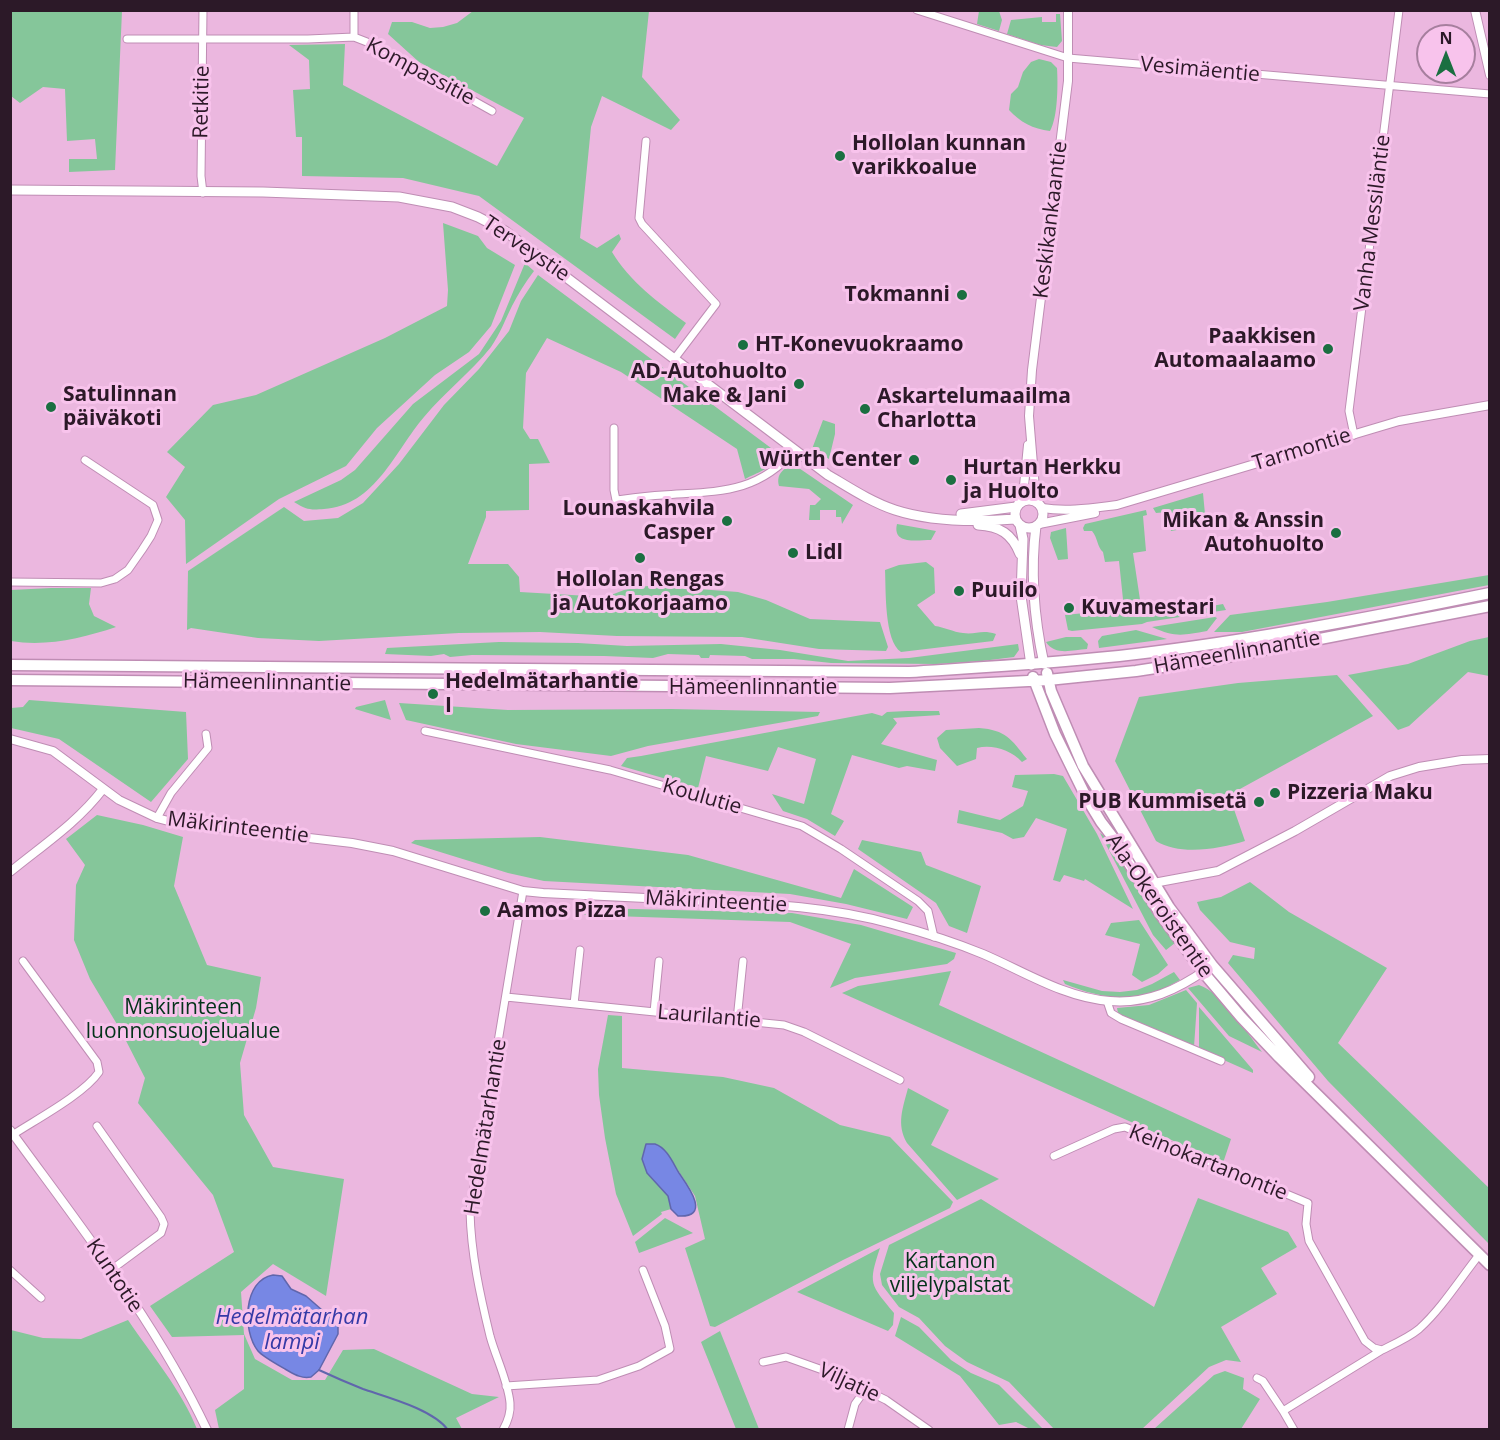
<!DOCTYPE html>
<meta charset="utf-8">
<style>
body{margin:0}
#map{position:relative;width:1500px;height:1440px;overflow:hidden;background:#ebb7df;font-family:"Open Sans",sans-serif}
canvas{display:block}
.frame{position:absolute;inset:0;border:12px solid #2c1928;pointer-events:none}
.north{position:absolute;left:1416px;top:24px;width:60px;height:60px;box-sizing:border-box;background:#f8c3ec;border:2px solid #a67f9e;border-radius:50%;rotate:0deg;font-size:16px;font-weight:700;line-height:24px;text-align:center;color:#2c1928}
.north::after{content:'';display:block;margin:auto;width:21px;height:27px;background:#1b6f41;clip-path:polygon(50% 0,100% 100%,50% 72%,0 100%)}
</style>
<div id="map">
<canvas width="1500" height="1440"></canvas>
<div class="frame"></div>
<div class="north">N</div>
</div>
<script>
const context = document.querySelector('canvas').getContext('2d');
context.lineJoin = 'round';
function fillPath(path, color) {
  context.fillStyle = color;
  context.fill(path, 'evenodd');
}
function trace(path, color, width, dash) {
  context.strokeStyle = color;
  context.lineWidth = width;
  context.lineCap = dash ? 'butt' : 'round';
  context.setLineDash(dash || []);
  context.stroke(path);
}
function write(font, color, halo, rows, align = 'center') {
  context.font = font + ' "Open Sans",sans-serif';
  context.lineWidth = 6;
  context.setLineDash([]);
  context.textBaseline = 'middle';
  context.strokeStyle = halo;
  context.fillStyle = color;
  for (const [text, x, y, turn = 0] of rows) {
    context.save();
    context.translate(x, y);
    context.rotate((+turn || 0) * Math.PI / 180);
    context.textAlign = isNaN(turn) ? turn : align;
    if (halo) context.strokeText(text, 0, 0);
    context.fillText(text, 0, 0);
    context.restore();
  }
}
fillPath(new Path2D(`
 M11,10L122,11L115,170L69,172V159H97L95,139L67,141L65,89L43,87L20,103L11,96Z
 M473,11H649L642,77L680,120L671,130L602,96L591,127L580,238L597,248L619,234L621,239L612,252C629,281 659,303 686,323L675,339L479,196L403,178L302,176V137H296L293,90L310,89L309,60L289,45L345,44L343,85L497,166L524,118L419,62L388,34L392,22H412L430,28L443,27L457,23Z
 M979,11H999L1002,20L999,31L977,24Z
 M1056,14H1060L1062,41L1057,47L1040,45L1007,34L1011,20L1042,17V22H1056Z
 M1039,59L1051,62L1057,68C1058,84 1058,117 1050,131C1033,129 1020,122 1009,110L1011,94L1018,87L1023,72L1031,62Z
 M443,223L478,236L487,248L515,265L491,326L469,352L435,375L377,428L346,466L279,499L186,564L185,520L166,497L185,467L167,452L213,405L256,395L385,338L447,306L448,290Z
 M525,263L534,271C525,283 518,294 512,306C505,320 500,334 491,347C471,372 445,392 424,417C395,451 375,506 324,509C310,510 307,510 294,502L341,480L355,470L413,404L479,354L501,321Z
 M538,275L771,448L776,455C773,469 756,473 745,479L737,449L621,372L547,338L526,373L523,428L530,439H538L550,463L529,464V510L486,511V517L468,564H508L519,577L520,592L606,597L624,590L677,581L698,589L738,592L766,600L810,619L880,622L888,647L886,651L819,649L742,637L617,636L540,632L459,633L319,641L258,638L191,628L187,630L188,571L284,507L304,521L338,518L363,503L399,464L444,405L479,369L509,331L521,301Z
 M823,420L835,424V434L829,459L812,449Z
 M793,464L853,505L842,524L841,517H836V510H820V520H809L810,505H815L821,499L809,489L779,486C776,474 783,469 793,464Z
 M1203,493L1206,525L1171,531L1167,512L1156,513L1153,508Z
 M1146,510L1147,515L1143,516L1146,551L1133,553L1142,613L1195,609L1223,604L1226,610L1147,622L1142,624L1072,631L1068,630L1065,615L1124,609L1119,561L1105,562L1103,552C1097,547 1098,538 1092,531H1084L1083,528L1085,524Z
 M897,524L936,531L931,540C917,540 892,545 897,524Z
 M1066,528L1068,559L1058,560L1050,538L1051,532Z
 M926,562L934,568L935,593L917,605L935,626C944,627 953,632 963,633C976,635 981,629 996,634L993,641L901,652C884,641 886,589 885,570L899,565Z
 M1489,575V585L1242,632H1214L1230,615L1327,602Z
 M51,588H91L89,604L94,616L116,627C83,638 46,647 11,641V590Z
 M1215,617L1217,618L1207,631C1183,635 1176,638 1152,627Z
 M1136,630L1167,639L1099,648L1098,641L1102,636Z
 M1066,637H1081L1088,644L1087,649C1072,650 1055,656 1046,642Z
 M1489,637V676L1468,672L1409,726L1398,730L1348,675L1408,664L1470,641Z
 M499,642L578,643L627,646L721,644L780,650L848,661L909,658L1018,644L1019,650L1014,657L982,661L937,664L831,663L794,659H752L745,656L710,655L709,658H701L699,655L668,654L653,658L604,656L472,655L450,657L444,654L431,656L385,654L387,648Z
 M1337,675L1373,716L1229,795L1245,841C1219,849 1180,856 1156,841L1115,761L1139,697L1238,683Z
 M29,700L186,712L188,759L151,802L59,739L11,728V708L23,707Z
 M385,700L391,720L355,709L356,707Z
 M399,703L508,710L671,709L820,712L818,716L648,746L611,756L516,744L406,720Z
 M907,711H939L940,715L893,718L897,723L881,744L937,760L935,771L907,766L899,768L852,755L831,814L844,821L835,836L807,819L783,811L772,794L804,804L816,759L778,747L768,771L706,756L698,788L621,766L627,758L641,756L872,713L882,716L887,712Z
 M979,728C1006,730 1011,739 1027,759L1022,762C1011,750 992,744 977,748L976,759L957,766L940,748L937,738L946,730Z
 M1054,774L1063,776L1097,834L1133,909L1085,879L1084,881L1064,875L1060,882L1053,880L1067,829L1036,818L1024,837L1013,839L1002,833L957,823L959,810L1000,820L1023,806L1028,791L1012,787L1015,775Z
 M97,815L143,825L183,837L174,886L207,965L261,977L256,1008L240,1063L244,1115L273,1167L344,1179L326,1296L273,1264L241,1292L244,1334L255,1359L292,1380H325L343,1350L374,1349L472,1394L499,1397L456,1418L462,1429H219L215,1410L244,1389V1335L172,1337L150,1306L234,1252L213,1195L138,1103L145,1078L121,1031L90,979L74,940L76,885L85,865L66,839Z
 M1100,833C1115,841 1145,900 1156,918L1159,919L1175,941V943L1166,950L1153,935Z
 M540,837L688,855L841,898L854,869L913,907L907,919L846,904L790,894L544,881L508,873L411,843L415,840Z
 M862,840L921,852L926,865L981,886L967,933L949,926L936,903L858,849Z
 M1250,882L1289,912L1387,968L1338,1043L1489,1188V1244L1328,1081L1228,963L1233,955L1254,959L1255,948L1230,942L1200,910L1197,902L1221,897Z
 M594,908L792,913L861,925L956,953L954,959L947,964L855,978L830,988L851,944L790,922L584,915Z
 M1139,920L1168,965L1158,974L1142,982L1132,975L1140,944L1105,935L1111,923Z
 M951,971L939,1005L1231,1139L1223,1163L842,993L858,986Z
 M1174,972L1180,980C1170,985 1160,992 1150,994C1122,1002 1091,995 1065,984L1063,980L1102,991L1120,992L1137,990L1152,984Z
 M1199,985C1224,994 1245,1031 1262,1052L1229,1036L1188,988Z
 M1186,990L1197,1003L1194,1047L1122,1017L1118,1013L1117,1008L1149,1005Z
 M1199,1007L1253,1070V1073L1199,1049Z
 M608,1015L622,1016V1068L723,1077L774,1088L840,1125L890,1137L953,1202L950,1208L843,1260L715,1327L710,1326L685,1248L705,1239L695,1196L666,1152L642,1159L647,1173L668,1196L671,1209L661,1212L662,1214L633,1236L616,1194L605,1138L599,1095L598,1069Z
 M908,1088L949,1110L931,1145L999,1179L957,1200L907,1143C896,1124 903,1108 908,1088Z
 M1198,1198L1288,1232L1297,1247L1261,1268L1277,1294L1221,1327L1241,1362L1226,1360L1209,1367L1142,1429H1054L1009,1382L967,1362L945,1346L919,1318L899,1307L882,1285L880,1274L889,1245L981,1199L1154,1307Z
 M665,1218L693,1233L639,1253L635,1242Z
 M880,1248C868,1284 870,1284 894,1313L893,1325L888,1331L797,1292Z
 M901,1317L919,1327L951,1360L971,1373L999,1385L1043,1429H1030L1016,1422L999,1425L960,1376L895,1336Z
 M128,1320C151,1354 182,1391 197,1429H11V1330L43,1338L81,1339Z
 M720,1331L759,1429H736L701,1342Z
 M1225,1371L1244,1378L1243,1389L1260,1399L1241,1429H1154L1214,1375Z`), '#85c69a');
const water = new Path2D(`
 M646,1144C647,1144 654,1144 655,1144C667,1148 673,1163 679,1173C688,1186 712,1218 678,1216L671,1209L668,1196L647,1173L642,1159Z
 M273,1275L282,1276L291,1289L306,1296L338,1324V1334L319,1370L311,1377C301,1379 294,1374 285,1369C278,1365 262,1356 258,1351C242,1331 243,1280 273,1275Z`);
fillPath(water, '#7787e4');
trace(water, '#6066ac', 1.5);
trace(new Path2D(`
 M319,1370C334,1377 348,1383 363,1389C386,1397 433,1409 448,1430`), '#6066ac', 2);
const minor = new Path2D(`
 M917,10L1068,58L1490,94
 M354,37V10
 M127,39H308L354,37L372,44L492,111
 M646,141L639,218L642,224L716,304L675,358
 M203,193L201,176L203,10
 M614,428V490L616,500C632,498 647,496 663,495C716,491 756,495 795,450
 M1354,435L1349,411L1399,10
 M10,582L101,583L115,579L128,570L142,550L151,536L158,520L153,505L85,460
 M425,731L610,770L802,826L841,849L918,901L928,911L934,937
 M157,818L171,793L208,748L206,734
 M506,997L784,1025L804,1032L900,1080
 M1107,1001L1111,1013L1121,1019L1221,1061
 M574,1004L580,950
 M654,1012L659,961
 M737,1020L743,961
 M97,1126L161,1217L164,1224L161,1233L111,1270
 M14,1134C37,1119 84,1094 99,1072L97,1062L23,961
 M1054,1156L1114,1129L1125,1127L1308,1203L1306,1224L1309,1241L1365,1341L1374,1348L1382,1350C1394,1344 1408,1338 1419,1329C1442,1308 1460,1279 1479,1255
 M10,1270L41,1298
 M763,1362L786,1357L831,1373L886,1400L929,1430
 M1257,1378L1263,1381L1283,1411
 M506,1386L598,1380L639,1366L670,1349L665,1326L643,1270
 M503,1430C508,1421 511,1413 510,1403C508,1381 496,1358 490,1336C480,1295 471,1254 470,1211L523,891
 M848,1430L855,1404L865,1390
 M1294,1430L1283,1411L1382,1350`);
const tertiary = new Path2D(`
 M1475,10L1490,75
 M1036,501L1029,416L1032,370L1068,81V10
 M1018,504L1024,486L1028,445
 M1042,508C1068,512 1092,508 1117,505L1399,421L1490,405
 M1039,524L1095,513
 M10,739L53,751L119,800L157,818L172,822L352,843L393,851L523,891L543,893C598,896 653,898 707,901C769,904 832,907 892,924C922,932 954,942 983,954C1023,971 1065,998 1110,1001C1147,1004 1177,990 1207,969
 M10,872C43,845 77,823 103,789
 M1143,885L1218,871L1295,831L1390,776L1419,767L1462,760L1490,759
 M10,1130C80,1226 156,1322 207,1430`);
const secondary = new Path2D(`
 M10,190L263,192L399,197L452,207L478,217L505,231L828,475C850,488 871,502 895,510C932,522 976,522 1015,519
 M1015 514a14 14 0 1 1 28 0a14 14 0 1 1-28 0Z
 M961,514L1016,507
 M978,525C1000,526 1012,534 1020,554
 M1020,525L1023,539L1021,596L1031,665
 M1036,526C1030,573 1034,618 1044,664`);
const primary = new Path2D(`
 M10,665L909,672C985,667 1060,663 1136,654C1254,640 1372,617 1490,593
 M1047,673L1051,691L1083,766L1169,907L1212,965L1309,1077
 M1033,677L1055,734L1087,799L1101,822L1114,839L1161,915L1203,972L1241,1017L1279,1057L1490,1265
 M10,680L890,688L1048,680L1136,671L1227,657L1490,606`);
trace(minor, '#bf8db4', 9);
trace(tertiary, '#bf8db4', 10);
trace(secondary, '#bf8db4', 11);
trace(primary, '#bf8db4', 13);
trace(minor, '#fff', 7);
trace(tertiary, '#fff', 8);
trace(secondary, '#fff', 9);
trace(primary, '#fff', 10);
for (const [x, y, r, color] of [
 [840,156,6,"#1b6f41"],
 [962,295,6,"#1b6f41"],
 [743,345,6,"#1b6f41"],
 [1328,349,6,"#1b6f41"],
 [799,384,6,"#1b6f41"],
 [51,407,6,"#1b6f41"],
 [865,409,6,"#1b6f41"],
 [914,460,6,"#1b6f41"],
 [951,480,6,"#1b6f41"],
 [727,521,6,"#1b6f41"],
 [1336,533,6,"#1b6f41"],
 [793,553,6,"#1b6f41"],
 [640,558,6,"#1b6f41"],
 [959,591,6,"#1b6f41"],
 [1069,608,6,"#1b6f41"],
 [433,694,6,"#1b6f41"],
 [1275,793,6,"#1b6f41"],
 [1259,802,6,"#1b6f41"],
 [485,911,6,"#1b6f41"]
]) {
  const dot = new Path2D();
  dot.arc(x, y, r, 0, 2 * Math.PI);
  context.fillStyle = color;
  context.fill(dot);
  trace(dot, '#f8c3ec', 2);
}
write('21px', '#2c1928', '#f8c3ec', [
 ["Vesimäentie",1200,70,5],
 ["Kompassitie",420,72,28],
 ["Retkitie",202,102,-89],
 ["Keskikankaantie",1051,220,-83],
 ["Vanha Messiläntie",1373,223,-83],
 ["Terveystie",526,249,34],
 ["Tarmontie",1302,450,-17],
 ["Hämeenlinnantie",1237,653,-10],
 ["Hämeenlinnantie",267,683,1],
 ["Hämeenlinnantie",753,688],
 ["Koulutie",702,797,16],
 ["Mäkirinteentie",238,828,7],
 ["Mäkirinteentie",716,902,3],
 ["Ala-Okeroistentie",1159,906,55],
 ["Laurilantie",709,1017,5],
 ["Hedelmätarhantie",486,1127,-81],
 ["Keinokartanontie",1208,1163,22],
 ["Kuntotie",114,1276,56],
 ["Viljatie",849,1383,25]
]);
write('bold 21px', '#2c1928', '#f8c3ec', [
 ["Hollolan kunnan",852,144],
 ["varikkoalue",852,168],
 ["Tokmanni",950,295,"right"],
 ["Paakkisen",1316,337,"right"],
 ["Automaalaamo",1316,361,"right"],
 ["HT-Konevuokraamo",755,345],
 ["AD-Autohuolto",787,372,"right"],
 ["Make & Jani",787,396,"right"],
 ["Satulinnan",63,395],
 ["päiväkoti",63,419],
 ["Askartelumaailma",877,397],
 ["Charlotta",877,421],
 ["Würth Center",902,460,"right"],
 ["Hurtan Herkku",963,468],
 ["ja Huolto",963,492],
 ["Lounaskahvila",715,509,"right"],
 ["Casper",715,533,"right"],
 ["Mikan & Anssin",1324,521,"right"],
 ["Autohuolto",1324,545,"right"],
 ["Lidl",805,553],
 ["Hollolan Rengas",640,580,"center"],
 ["ja Autokorjaamo",640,604,"center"],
 ["Puuilo",971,591],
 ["Kuvamestari",1081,608],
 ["Hedelmätarhantie",445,682],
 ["I",445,706],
 ["Pizzeria Maku",1287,793],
 ["PUB Kummisetä",1247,802,"right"],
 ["Aamos Pizza",497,911]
], 'left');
write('21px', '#033319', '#f8c3ec', [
 ["Mäkirinteen",183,1008],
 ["luonnonsuojelualue",183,1032],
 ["Kartanon",950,1262],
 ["viljelypalstat",950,1286]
]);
write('italic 22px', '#353aa6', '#f8c3ec', [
 ["Hedelmätarhan",292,1318],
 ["lampi",292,1343]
]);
</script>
